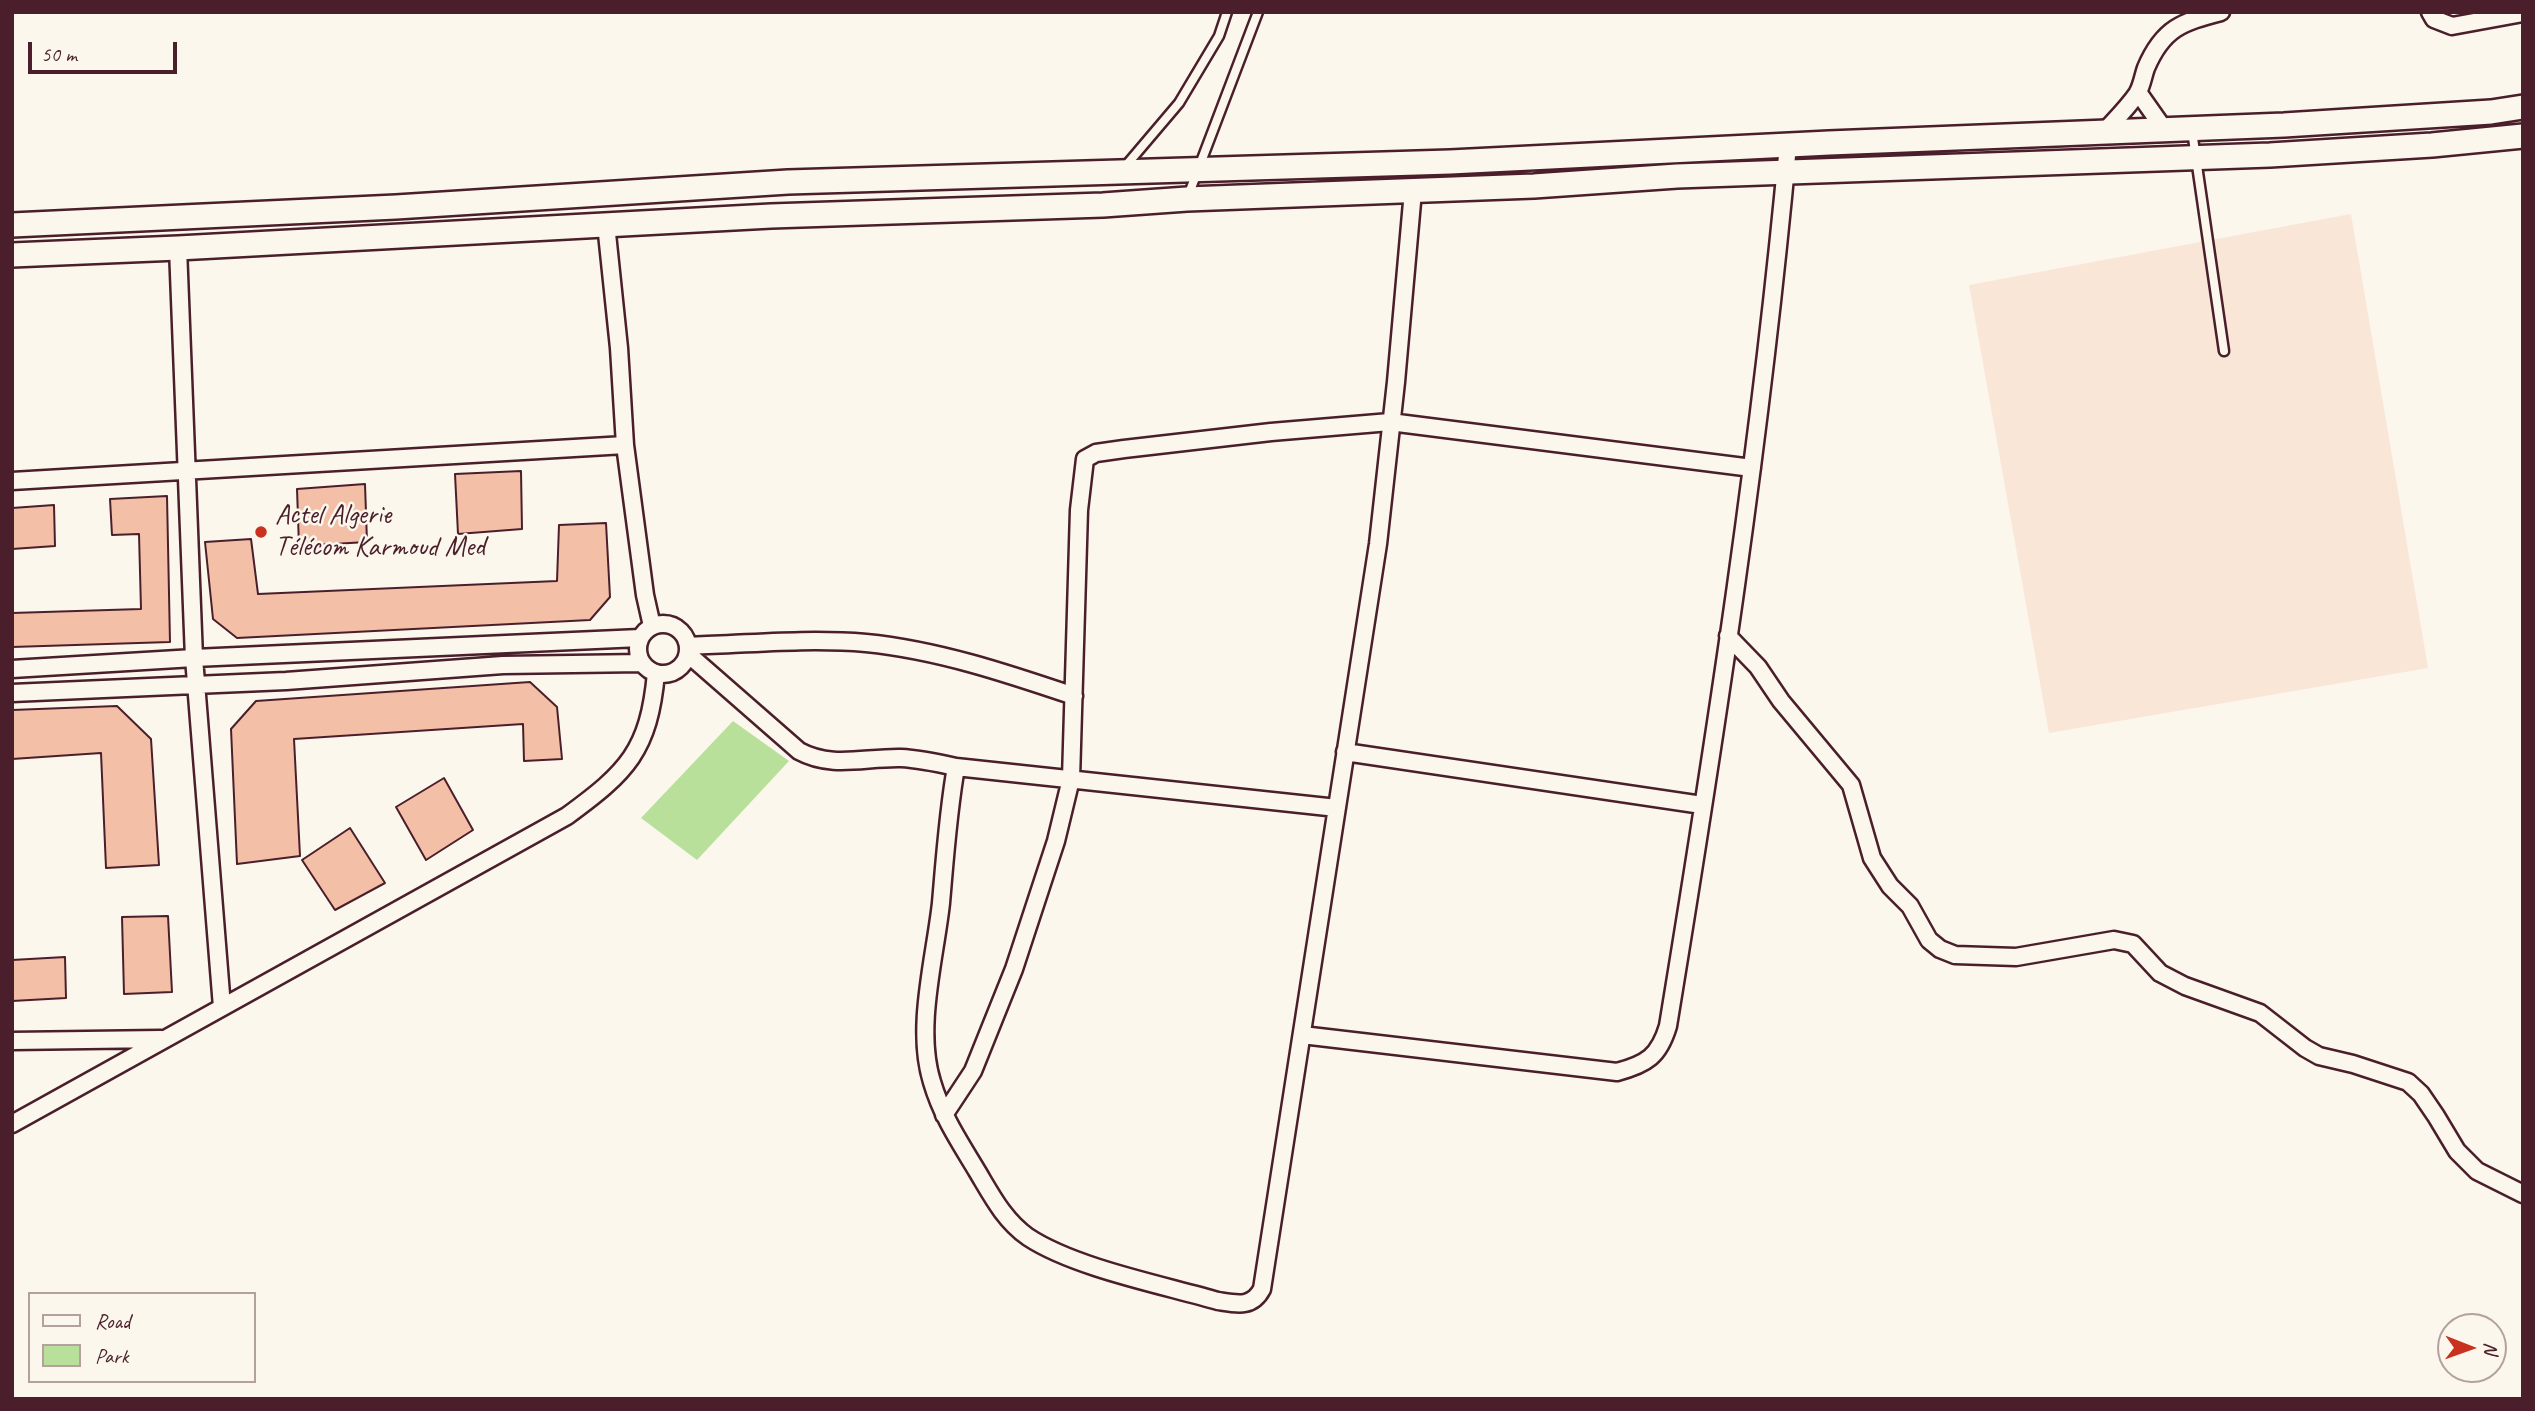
<!DOCTYPE html>
<meta charset="utf-8">
<style>
body{margin:0}
#map{position:relative;width:2535px;height:1411px;overflow:hidden;background:#fbf7ec;font-family:Caveat,sans-serif}
canvas{display:block}
.frame{position:absolute;inset:0;border:14px solid #4a1f2b;pointer-events:none}
.legend{position:absolute;left:28px;top:1292px;width:228px;height:91px;box-sizing:border-box;background:#fbf7ec;border:2px solid #b4a19f;margin:0;padding:9px 12px;list-style:none;font-size:21px;color:#4a1f2b}
.legend li{display:flex;align-items:center;gap:14px;height:35px}
.legend b{width:35px;border:2px solid #b4a19f}
.north{position:absolute;left:2437px;top:1313px;width:70px;height:70px;box-sizing:border-box;background:#fbf7ec;border:2px solid #b4a19f;border-radius:50%;rotate:91deg;font-size:19px;font-weight:700;line-height:28px;text-align:center;color:#4a1f2b}
.north::after{content:'';display:block;margin:auto;width:24px;height:32px;background:#c8321e;clip-path:polygon(50% 0,100% 100%,50% 72%,0 100%)}
.scale{position:absolute;left:28px;top:42px;width:149px;height:32px;box-sizing:border-box;border:4px solid #4a1f2b;border-top:0;padding-left:9px;font-size:21px;line-height:24px;white-space:nowrap;color:#4a1f2b;-webkit-text-stroke:5px #fbf7ec;paint-order:stroke}
</style>
<div id="map">
<canvas width="2535" height="1411"></canvas>
<div class="frame"></div>
<ul class="legend">
<li><b style="height:9px;background:#fbf7ec"></b>Road</li>
<li><b style="height:19px;background:#b9e09b"></b>Park</li>
</ul>
<div class="north">N</div>
<div class="scale">50 m</div>
</div>
<script>
const context = document.querySelector('canvas').getContext('2d');
context.lineJoin = 'round';
function fillPath(path, color) {
  context.fillStyle = color;
  context.fill(path, 'evenodd');
}
function trace(path, color, width, dash) {
  context.strokeStyle = color;
  context.lineWidth = width;
  context.lineCap = dash ? 'butt' : 'round';
  context.setLineDash(dash || []);
  context.stroke(path);
}
function write(font, color, halo, rows, align = 'center') {
  context.font = font + ' Caveat,sans-serif';
  context.lineWidth = 5;
  context.setLineDash([]);
  context.textBaseline = 'middle';
  context.strokeStyle = halo;
  context.fillStyle = color;
  for (const [text, x, y, turn = 0] of rows) {
    context.save();
    context.translate(x, y);
    context.rotate((+turn || 0) * Math.PI / 180);
    context.textAlign = isNaN(turn) ? turn : align;
    if (halo) context.strokeText(text, 0, 0);
    context.fillText(text, 0, 0);
    context.restore();
  }
}
fillPath(new Path2D(`
 M2351,214L2428,668L2049,733L1969,285Z`), '#f9e6d7');
fillPath(new Path2D(`
 M733,721L789,761L697,860L641,818Z`), '#b9e09b');
const building = new Path2D(`
 M521,471L522,529L458,534L455,474Z
 M365,484L367,542L299,546L297,489Z
 M167,496L170,642L12,647V613L141,609L139,534L112,535L110,499Z
 M54,505L55,546L12,549V508Z
 M606,523L610,597L590,620L237,638L213,619L205,542L251,539L258,594L557,581L559,525Z
 M530,682L557,707L562,759L524,761L523,724L294,739L300,856L237,864L231,729L256,701Z
 M117,706L151,739L159,865L106,868L101,753L12,759V710Z
 M444,778L473,830L426,860L396,807Z
 M350,828L385,883L335,910L302,860Z
 M168,916L172,992L124,994L122,917Z
 M65,957L66,998L12,1001V960Z`);
fillPath(building, '#f4bfa7');
trace(building, '#4a1f2b', 2);
const lane = new Path2D(`
 M2192,131L2224,351
 M1123,169L1179,103L1219,36L1227,12
 M1188,196L1258,12`);
const street = new Path2D(`
 M2430,12L2434,19L2452,26L2523,13
 M2138,92L2164,129
 M2105,131C2116,119 2128,107 2137,94C2142,86 2143,76 2146,68C2163,28 2182,22 2221,12
 M606,224L619,348L625,445L645,595L652,626
 M178,248L194,658L222,1007
 M12,481L625,445
 M638 649a25 25 0 1 1 50 0a25 25 0 1 1-50 0Z
 M1728,636L1758,667L1781,701L1851,785L1872,858L1890,886L1910,906L1929,940L1940,949L1955,955L2016,957L2114,940L2133,944L2160,973L2185,986L2260,1013L2305,1048L2319,1056L2353,1064L2408,1082L2421,1094L2436,1116L2457,1151L2477,1171L2523,1194
 M688,646C747,644 807,638 866,643C937,650 1006,673 1074,696
 M688,654L799,751C832,769 865,757 901,758C920,759 938,763 956,767C948,812 945,857 941,903C935,958 915,1028 932,1082C942,1116 959,1141 977,1171C992,1196 1004,1220 1028,1237C1075,1268 1163,1285 1218,1301C1237,1304 1252,1308 1262,1289L1378,544L1396,382L1413,191
 M12,669L194,658L640,638
 M12,693L286,681L503,665L642,663
 M1345,752L1702,805
 M956,767L1337,808
 M1302,1035L1617,1072C1647,1064 1659,1056 1668,1026C1716,733 1761,440 1788,145
 M12,1041L161,1039
 M944,1115L973,1071L1014,969L1056,841L1071,779L1079,510L1085,459L1096,453L1124,449L1271,432L1390,422L1752,468
 M12,1124L567,816C627,772 649,751 656,673`);
const secondary = new Path2D(`
 M12,225L396,207L788,182L1450,162L1829,143L2284,125L2491,112L2523,107
 M12,255L178,248L771,216L1103,205L1187,199L1534,186L1677,176L2270,155L2432,145L2523,136`);
trace(lane, '#4a1f2b', 13);
trace(street, '#4a1f2b', 21);
trace(secondary, '#4a1f2b', 28);
trace(lane, '#fbf7ec', 8);
trace(street, '#fbf7ec', 16);
trace(secondary, '#fbf7ec', 23);
for (const [x, y, r, color] of [
 [261,532,7,"#c8321e"]
]) {
  const dot = new Path2D();
  dot.arc(x, y, r, 0, 2 * Math.PI);
  context.fillStyle = color;
  context.fill(dot);
  trace(dot, '#fbf7ec', 2.5);
}
write('28px', '#4a1f2b', '#fbf7ec', [
 ["Actel Algerie",275,516],
 ["Télécom Karmoud Med",275,548]
], 'left');
</script>
